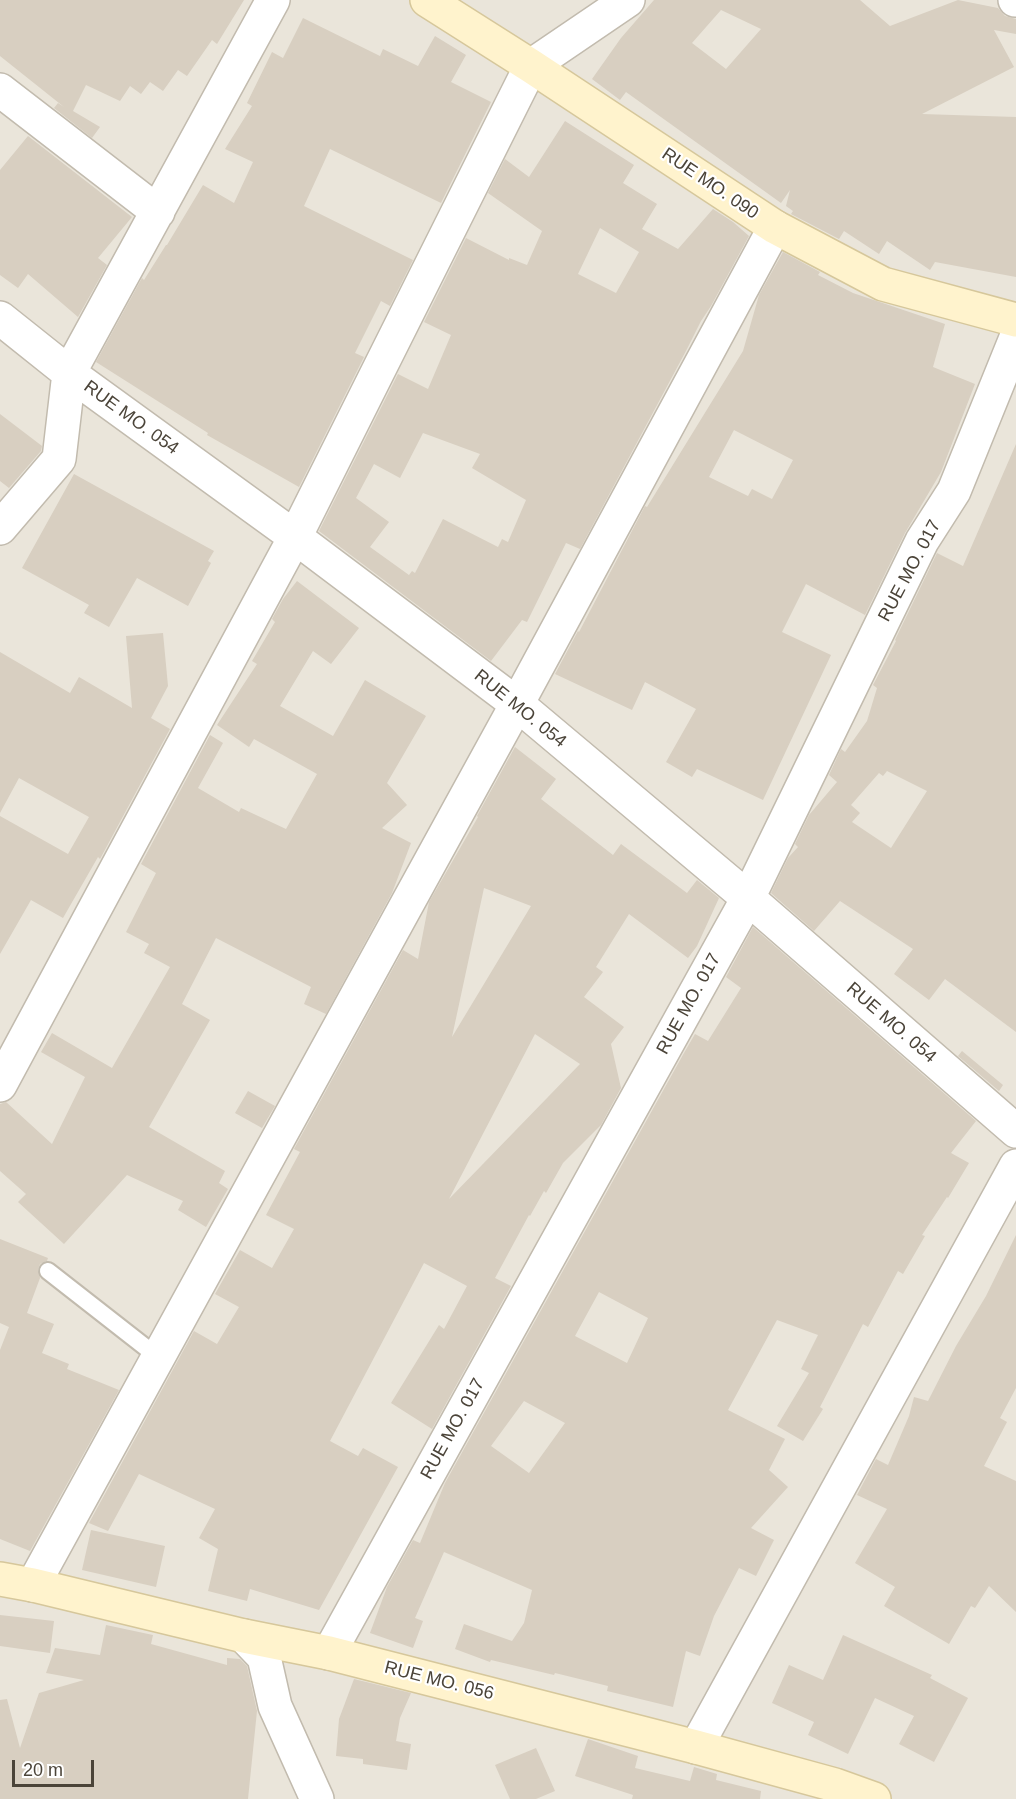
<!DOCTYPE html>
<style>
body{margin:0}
#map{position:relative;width:1016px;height:1799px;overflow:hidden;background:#f6f3ec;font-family:Arial,sans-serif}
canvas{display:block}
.scale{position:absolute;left:12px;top:1760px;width:82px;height:27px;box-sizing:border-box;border:3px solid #4b4439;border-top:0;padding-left:8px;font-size:18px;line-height:21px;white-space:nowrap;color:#4b4439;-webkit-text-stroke:4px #fff;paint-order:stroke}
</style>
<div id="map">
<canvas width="1016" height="1799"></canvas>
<div class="scale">20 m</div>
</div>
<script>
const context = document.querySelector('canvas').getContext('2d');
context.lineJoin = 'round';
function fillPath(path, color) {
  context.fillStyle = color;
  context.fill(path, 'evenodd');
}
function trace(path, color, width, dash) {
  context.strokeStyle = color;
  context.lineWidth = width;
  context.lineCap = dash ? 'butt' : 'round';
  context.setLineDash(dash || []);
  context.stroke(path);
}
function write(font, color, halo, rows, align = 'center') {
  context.font = font + ' Arial,sans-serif';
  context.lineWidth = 4.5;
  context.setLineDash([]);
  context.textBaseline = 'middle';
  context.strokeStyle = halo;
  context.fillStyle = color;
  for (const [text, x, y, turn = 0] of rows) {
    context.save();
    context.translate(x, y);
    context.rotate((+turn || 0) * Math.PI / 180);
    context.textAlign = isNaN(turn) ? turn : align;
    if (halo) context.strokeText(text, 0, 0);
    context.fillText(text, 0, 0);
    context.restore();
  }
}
fillPath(new Path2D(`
 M0,0H1016V1799H0Z`), '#eae5da');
fillPath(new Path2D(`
 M0,0H244L217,44L212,40L187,76L178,70L163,91L150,82L141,94L130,86L120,101L86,85L73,111L100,127L92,138L54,108L58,103L64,107L0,56Z
 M654,0H860L890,26L958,0L998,8L1005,16L1016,19V34L994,30L1014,67L922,114L1016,117V277L935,262L930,270L887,241L879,254L844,231L839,239L791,214L793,211L786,206L790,190L781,203L626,92L620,100L592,79L621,38ZM721,10L761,29L726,69L692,43Z
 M303,18L380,56L383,49L418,66L435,36L466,55L451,82L491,102L441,203L330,149L304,206L413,260L390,306L381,301L355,353L364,357L299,487L207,435L208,433L96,362L142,278L144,280L166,245H167L203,185L234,203L253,162L225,149L252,106L247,103L272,52L283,58Z
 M565,121L634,165L623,183L657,204L642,229L678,249L713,209L733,222L749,236L711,306L701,321L687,349L580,549L566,543L527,622L522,620L491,661L319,531L398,374L428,389L451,335L424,322L466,238L509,260V258L527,265L542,231L488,193L505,159L529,177ZM600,228L639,252L616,293L578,274ZM423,433L480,454L472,468L526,500L508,542L502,539L498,547L443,519L415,573L412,571L409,575L370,547L389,522L356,498L374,464L400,478Z
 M28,136L132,217L98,258L107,265L78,317L28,274L18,288L0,275V170Z
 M783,252L820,272L818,275L853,293L945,324L933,367L975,384L941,472L905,533L865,615L806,584L782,632L831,655L763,800L697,769L692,777L666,762L696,709L645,682L632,710L555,674L578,631L579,632L645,506L647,507L743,351L759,295ZM734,430L793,460L772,499L752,489L748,496L709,477Z
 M0,414L42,446L41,451L9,488L0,481Z
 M1016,444V1032L945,979L929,1000L894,974L913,949L840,901L814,931L771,893L788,858L798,847L795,844L809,815L837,782L829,775L841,749L845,752L867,721L877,688L873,685L896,641L895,640L937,553L963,566ZM887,771L927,791L891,848L852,822L860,813L851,805L879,773L883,776Z
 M74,474L214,551L208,561L211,563L188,606L137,578L109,627L84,613L89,605L22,568Z
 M297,581L359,628L331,664L313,651L280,706L333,736L365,680L426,716L387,783L407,805L382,828L411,843L392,893L326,1014L304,1004L311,987L216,938L182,1004L210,1020L149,1127L225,1171L219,1183L228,1189L206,1227L178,1210L183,1201L127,1175L64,1244L18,1202L26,1194L0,1171V1104L6,1102L52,1144L85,1077L41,1052L52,1033L112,1068L170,967L144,953L149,944L126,932L156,873L141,864L210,735L223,743L198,788L239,812L241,808L286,829L317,774L254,739L249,747L217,725L257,664L252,661L275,622L272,619L283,599Z
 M163,633L168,686L151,718L170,729L100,859L98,857L63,918L31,900L0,954V816L68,854L89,817L19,778L0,813V652L70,693L79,677L132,708L126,636Z
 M515,747L556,779L541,799L613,855L621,844L687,893L697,880L719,898L697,946L688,958L629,914L596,967L603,972L584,997L624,1027L611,1044L621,1088L601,1125L563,1163L546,1193L544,1191L530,1216L529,1215L495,1278L511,1286L432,1429L391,1403L439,1325L444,1329L467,1286L424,1263L330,1441L358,1456L363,1448L398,1467L319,1610L250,1589L247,1601L208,1591L218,1549L199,1538L215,1509L139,1474L108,1531L89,1523L194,1331L217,1344L239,1307L215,1294L240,1250L272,1268L294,1229L266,1215L300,1152L294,1149L403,950L418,959L429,902L478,817L477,816ZM484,888L531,906L452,1037ZM535,1034L580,1064L449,1199Z
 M753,927L976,1121L951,1153L969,1163L948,1198L947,1197L922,1235L925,1236L903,1274L898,1271L868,1327L863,1324L820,1407L823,1409L803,1441L777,1426L809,1373L801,1369L818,1335L777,1320L728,1410L785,1439L769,1470L788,1487L751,1528L774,1540L756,1576L739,1568L714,1616L700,1656L686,1651L673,1707L607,1691L608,1686L555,1673L554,1675L491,1660L490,1662L455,1649L464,1624L512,1641L524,1623L532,1590L444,1552L415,1618L423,1621L413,1648L370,1633L387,1587L413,1540L420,1543L445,1483L684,1053L695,1034L708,1041L741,988L726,977ZM599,1292L648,1318L627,1363L575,1336ZM524,1401L565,1423L529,1473L491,1446Z
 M962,1051L1003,1085L999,1091L958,1056Z
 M248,1091L275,1106L262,1128L235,1113Z
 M1016,1235V1388L1000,1418L1007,1422L984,1466L1016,1481V1612L989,1586L975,1608L971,1606L949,1644L884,1606L895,1587L855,1563L887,1509L857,1495L876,1459L888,1465L909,1416L914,1397L928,1401L956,1346L986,1296Z
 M0,1239L48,1258L47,1261L40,1264L38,1269L40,1278L27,1313L54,1324L42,1353L69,1364L67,1369L119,1390L30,1551L0,1539V1350L9,1327L0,1323Z
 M91,1530L165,1546L156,1587L82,1570Z
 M0,1615L54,1621L50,1653L0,1646Z
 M106,1625L153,1635L151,1644L227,1665V1658L240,1659L247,1666L257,1711L248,1799H0V1700L7,1699L20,1748L39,1693L84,1680L46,1673L55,1648L100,1655Z
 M843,1635L932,1675L930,1678L968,1698L934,1762L899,1744L914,1716L875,1698L848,1754L808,1735L814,1722L772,1703L789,1665L823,1680Z
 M354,1679L411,1693L400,1718L396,1741L411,1744L407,1770L363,1764V1759L336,1756L339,1719Z
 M588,1739L638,1756L635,1768L690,1781L694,1767L717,1774L716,1780L761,1791L760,1799H632L633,1795L575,1776Z
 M536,1748L555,1791L536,1799H510L495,1765Z`), '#d8cfc1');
const lane = new Path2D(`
 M48,1271L158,1357`);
const street = new Path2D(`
 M1015,0H1016
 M0,90L158,212
 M0,318L69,373L295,537L517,704L748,898L1016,1131
 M0,528L59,459L69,373L273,0
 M0,1085L295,537L531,66L628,0
 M33,1585L517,704L775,227
 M244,1636L264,1657L275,1706L317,1799
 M329,1653L748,898L922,541L954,491L1016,338
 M696,1747L1016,1166`);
const secondary = new Path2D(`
 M427,0L531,66L775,227L883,284L1016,320
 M0,1579L33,1585L244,1636L329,1653L696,1747L835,1785L874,1799`);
trace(lane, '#c2bbae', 20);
trace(street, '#c2bbae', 36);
trace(secondary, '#d6c79b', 36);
trace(lane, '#fff', 16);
trace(street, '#fff', 33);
trace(secondary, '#fff3cd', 33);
write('18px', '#4b4439', '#fff', [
 ["RUE MO. 090",710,184,34],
 ["RUE MO. 054",131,418,36],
 ["RUE MO. 017",910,571,-62],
 ["RUE MO. 054",520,709,39],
 ["RUE MO. 017",689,1004,-61],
 ["RUE MO. 054",891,1023,41],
 ["RUE MO. 017",453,1429,-61],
 ["RUE MO. 056",439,1681,14]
]);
</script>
